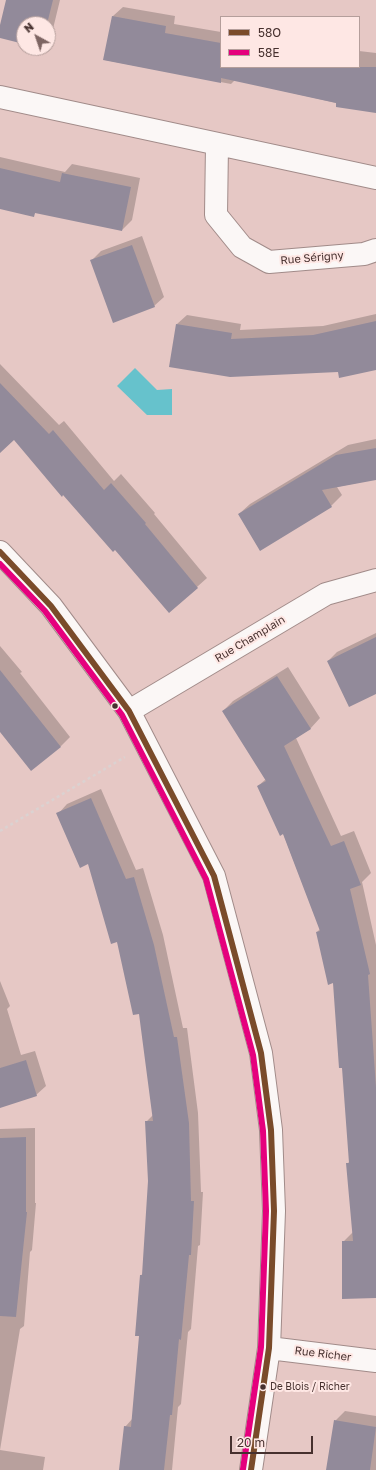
<!DOCTYPE html>
<meta charset="utf-8">
<style>
body{margin:0}
#map{position:relative;width:376px;height:1470px;overflow:hidden;background:#e6c8c5;font-family:"Golos Text",sans-serif}
canvas{display:block}
.legend{position:absolute;left:220px;top:16px;width:140px;height:52px;box-sizing:border-box;background:#fee7e4;border:1px solid #b49e9b;margin:0;padding:5px 7px;list-style:none;font-size:12px;color:#46302e}
.legend li{display:flex;align-items:center;gap:8px;height:20px}
.legend b{width:20px;border:1px solid #b49e9b}
.north{position:absolute;left:16px;top:16px;width:40px;height:40px;box-sizing:border-box;background:#fee7e4;border:1px solid #b49e9b;border-radius:50%;rotate:320deg;font-size:11px;font-weight:700;line-height:16px;text-align:center;color:#46302e}
.north::after{content:'';display:block;margin:auto;width:14px;height:18px;background:#7e6563;clip-path:polygon(50% 0,100% 100%,50% 72%,0 100%)}
.scale{position:absolute;left:230px;top:1436px;width:83px;height:18px;box-sizing:border-box;border:2px solid #46302e;border-top:0;padding-left:5px;font-size:12px;line-height:14px;white-space:nowrap;color:#46302e;-webkit-text-stroke:3px #fee7e4;paint-order:stroke}
</style>
<div id="map">
<canvas width="376" height="1470"></canvas>
<ul class="legend">
<li><b style="height:5px;background:#7a4b2a"></b>58O</li>
<li><b style="height:5px;background:#e5007d"></b>58E</li>
</ul>
<div class="north">N</div>
<div class="scale">20 m</div>
</div>
<script>
const context = document.querySelector('canvas').getContext('2d');
context.lineJoin = 'round';
function fillPath(path, color) {
  context.fillStyle = color;
  context.fill(path, 'evenodd');
}
function trace(path, color, width, dash) {
  context.strokeStyle = color;
  context.lineWidth = width;
  context.lineCap = dash ? 'butt' : 'round';
  context.setLineDash(dash || []);
  context.stroke(path);
}
function write(font, color, halo, rows, align = 'center') {
  context.font = font + ' "Golos Text",sans-serif';
  context.lineWidth = 4;
  context.setLineDash([]);
  context.textBaseline = 'middle';
  context.strokeStyle = halo;
  context.fillStyle = color;
  for (const [text, x, y, turn = 0] of rows) {
    context.save();
    context.translate(x, y);
    context.rotate((+turn || 0) * Math.PI / 180);
    context.textAlign = isNaN(turn) ? turn : align;
    if (halo) context.strokeText(text, 0, 0);
    context.fillText(text, 0, 0);
    context.restore();
  }
}
fillPath(new Path2D(`
 M135,368L157,390L172,389V415H147L117,386Z`), '#66c2cc');
fillPath(new Path2D(`
 M7,0H60L51,37L48,40V24H24V43L0,37V29Z
 M123,7L175,16L174,24L221,32V67H359V51L376,53V112L235,80L231,84L105,60L113,16Z
 M0,157L65,172L72,164L140,178L132,220L122,230L36,212L33,215L0,208Z
 M142,236L164,297L154,306L91,261L101,251Z
 M376,314V369L339,371L170,366L177,324L187,315L241,324L240,330L323,326Z
 M0,364L59,425L64,421L114,481L121,474L155,513L154,514L207,578L169,612L116,548L14,438L0,440Z
 M376,439V479L337,487L342,495L331,506L239,514L250,504L348,445Z
 M376,633V693L328,661L337,652Z
 M0,646L22,672L20,673L70,737L61,746L31,769L0,730Z
 M288,667L320,718L310,729L296,738L341,836L354,831L371,873L362,882L376,945V1297L343,1242L353,1232L347,1164L350,1161L343,1067L334,982L317,932L320,929L283,833L258,786L266,779L223,711L233,701Z
 M101,789L136,870L143,868L163,935L183,1028H187L198,1113L201,1192H203L200,1245L198,1246L191,1329L188,1332L181,1404L178,1407L172,1470H120L125,1427L133,1418L140,1335L141,1275L143,1274L149,1181L146,1122L153,1115L140,1013L117,941L89,863L58,814L67,804Z
 M0,981L10,1006L7,1009L21,1055L35,1051L46,1086L36,1095L0,1107Z
 M35,1128V1203H36L32,1250L30,1252L24,1326L20,1329L0,1450V1129Z
 M345,1411L376,1416V1470H327L335,1421Z
 M0,1450L45,1457L43,1470H0Z`), '#0003');
fillPath(new Path2D(`
 M6,0H53L47,24H24V44L0,38V25Z
 M112,16L166,26L165,33L221,43V67H376V113L336,107V103L221,78V83L103,60Z
 M0,168L60,182L62,173L131,187L122,231L35,213L34,217L0,209Z
 M132,245L155,307L113,323L90,260Z
 M376,321V370L339,378L338,372L230,377L169,367L176,324L232,333L231,339L313,335Z
 M0,383L49,434L53,430L104,490L111,483L146,523L145,524L198,588L169,613L115,550L113,552L63,495L62,497L14,440L0,453Z
 M376,448V480L322,490L332,507L260,551L238,514L336,455Z
 M376,637V694L349,707L327,661Z
 M0,670L61,747L31,771L0,732Z
 M277,676L311,729L284,746L331,846L344,841L361,885L350,889L370,974L368,975L376,1087V1298L342,1299V1241H353L346,1163H349L342,1068H339L333,983L328,985L316,932L320,931L283,834L280,836L257,786L266,781L222,711Z
 M91,798L126,879L134,877L154,945L174,1037H177L189,1123L191,1201H194L191,1255H189L181,1340L179,1339L172,1415H170L164,1470H119L124,1426L131,1427L139,1336H135L140,1275H142L148,1181L145,1121H153L139,1014L133,1015L117,942L111,944L88,864L80,868L56,813Z
 M26,1060L37,1096L0,1108V1068Z
 M26,1137V1212H27L16,1317L0,1316V1138Z
 M334,1420L376,1427L370,1470H326Z`), '#928a9a');
const minor = new Path2D(`
 M0,97L376,178
 M217,145L216,215L242,247L269,262L364,254L376,250
 M0,552L51,606L129,711L214,876L261,1053L271,1130L274,1211L269,1348L251,1470
 M129,711L326,594L376,580
 M269,1348L376,1361`);
trace(minor, '#a18b89', 24);
trace(new Path2D(`
 M0,831L125,757`), '#dbd2d1', 2.5, [3, 3]);
trace(minor, '#fbf7f6', 22);
trace(new Path2D(`
 M0,552L51,606L129,711L214,876L261,1053L271,1130L274,1211L269,1348L251,1470`), '#7a4b2a', 6);
trace(new Path2D(`
 M0,564L45,611L122,715L206,879L253,1055L263,1131L266,1211L261,1347L243,1469`), '#e5007d', 6);
for (const [x, y, r, color] of [
 [115,706,3.5,"#46302e"],
 [263,1387,3.5,"#46302e"]
]) {
  const dot = new Path2D();
  dot.arc(x, y, r, 0, 2 * Math.PI);
  context.fillStyle = color;
  context.fill(dot);
  trace(dot, '#fee7e4', 1.5);
}
write('10px', '#46302e', '#fee7e4', [
 ["De Blois / Richer",270,1387]
], 'left');
write('11px', '#46302e', '#fee7e4', [
 ["Rue Sérigny",312,258,-5],
 ["Rue Champlain",250,639,-31],
 ["Rue Richer",323,1354,7]
]);
</script>
